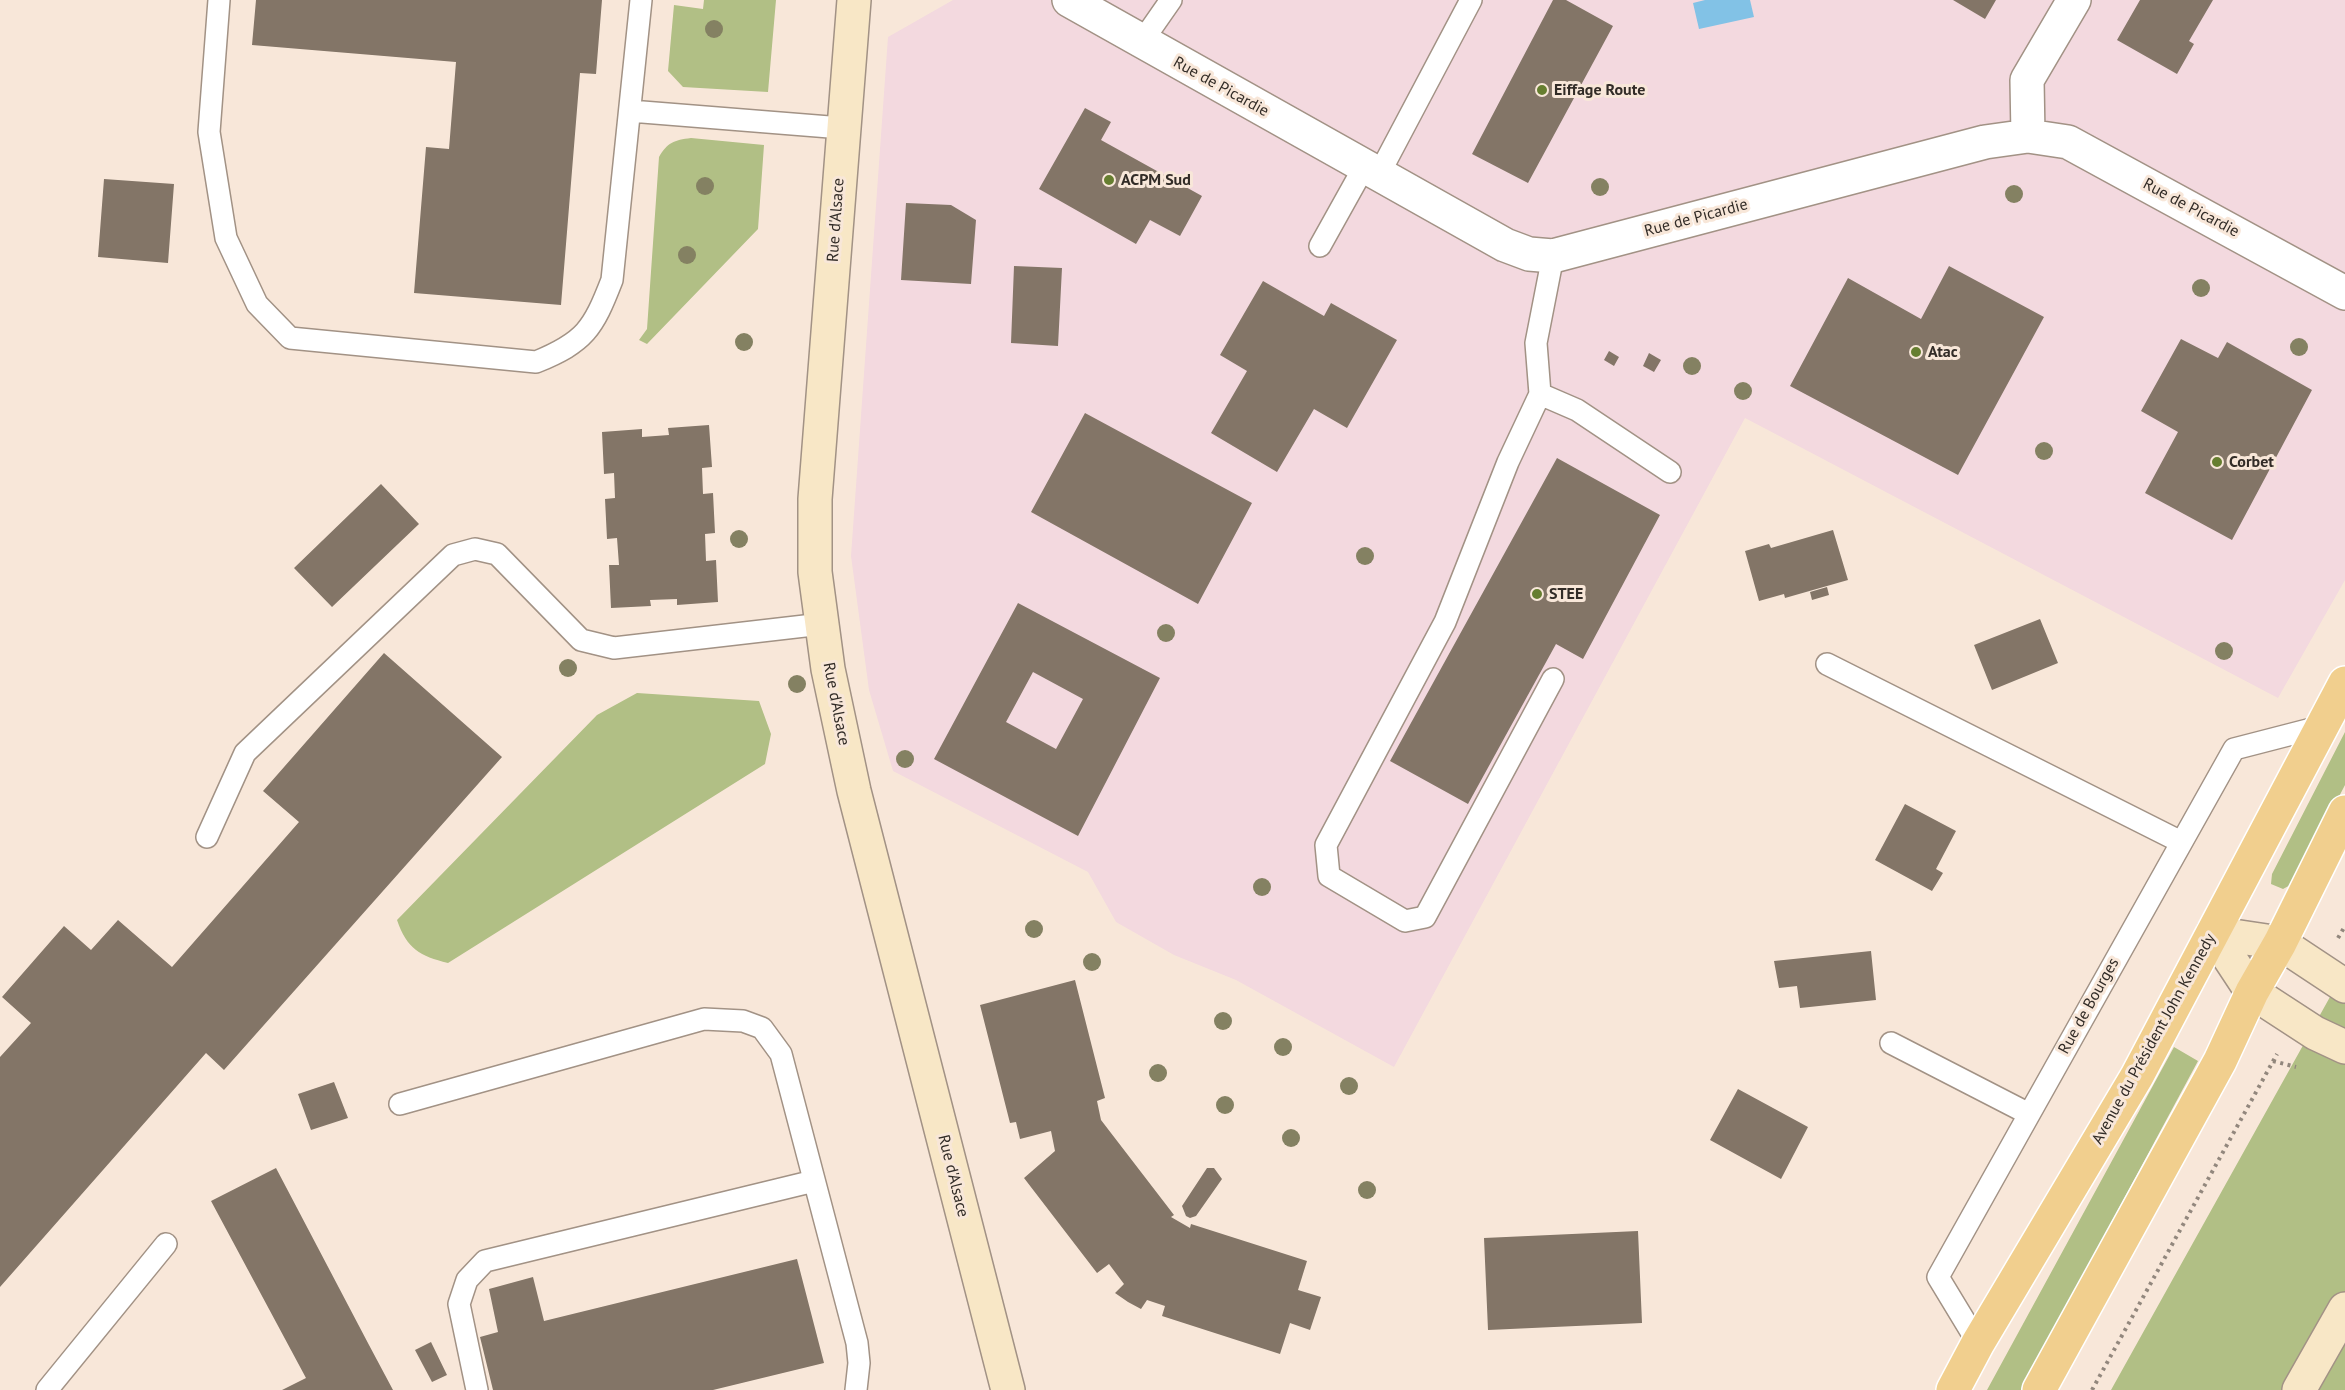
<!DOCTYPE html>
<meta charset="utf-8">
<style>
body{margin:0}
canvas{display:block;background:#f8e7d9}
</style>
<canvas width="2345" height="1390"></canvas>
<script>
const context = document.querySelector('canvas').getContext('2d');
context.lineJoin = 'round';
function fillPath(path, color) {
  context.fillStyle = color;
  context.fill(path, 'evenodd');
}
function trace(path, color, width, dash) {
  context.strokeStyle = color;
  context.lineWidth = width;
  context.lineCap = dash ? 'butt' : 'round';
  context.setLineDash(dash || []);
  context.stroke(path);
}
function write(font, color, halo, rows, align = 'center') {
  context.font = font + ' "PT Sans",sans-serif';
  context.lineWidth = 6;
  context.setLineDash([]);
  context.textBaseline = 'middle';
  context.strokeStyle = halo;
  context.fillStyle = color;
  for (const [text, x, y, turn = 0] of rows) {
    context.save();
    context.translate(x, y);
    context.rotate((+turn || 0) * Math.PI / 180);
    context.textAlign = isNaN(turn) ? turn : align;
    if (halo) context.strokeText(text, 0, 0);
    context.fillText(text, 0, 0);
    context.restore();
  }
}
fillPath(new Path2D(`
 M953,0H2345V580L2278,698L1745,418L1394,1067L1236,980L1174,955L1116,922L1088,872L893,771L869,690L851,556L888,37Z`), '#f3d9df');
fillPath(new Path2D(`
 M704,0H776L768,92L683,87L668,71L674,5L703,9Z
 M691,138L764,145L758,229L647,344L639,340L647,329L659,157C667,143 674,140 691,138Z
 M637,693L759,701L771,734L765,764L448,963C420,956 407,949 397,920L597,715Z
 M2345,732V785L2294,883L2283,889L2271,884L2272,874Z
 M2345,970V1390H2111Z
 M2174,1047L2198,1061L2021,1390H1987Z`), '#b1bf85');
fillPath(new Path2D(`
 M1705,0H1750L1754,17L1699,29L1693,3Z`), '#82c2e6');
fillPath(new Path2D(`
 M256,0H602L596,74L580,73L561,305L414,293L426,147L449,149L456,62L252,45Z
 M1553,0H1566L1613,26L1528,183L1472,154Z
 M1953,0H1996L1985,19Z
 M2140,0H2213L2189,41L2194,44L2177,74L2117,40Z
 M1085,108L1111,122L1101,140L1202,196L1180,236L1150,220L1136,244L1039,189Z
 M104,179L174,184L168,263L98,257Z
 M906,203L951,205L976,220L971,284L901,280Z
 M1014,266L1062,268L1058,346L1011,343Z
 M1949,266L2044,317L1958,475L1790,386L1848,278L1921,319Z
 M1263,281L1324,316L1331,303L1397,340L1347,428L1314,409L1277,472L1211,433L1247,371L1220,355Z
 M2181,339L2218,358L2227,342L2312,390L2232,540L2145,493L2178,432L2141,411Z
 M1609,351L1619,357L1614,366L1604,360Z
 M1649,353L1661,360L1654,372L1643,366Z
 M1085,413L1252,503L1198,604L1031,512Z
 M709,425L712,467L702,468L703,494L713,493L715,533L705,534L706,561L716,560L718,602L677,605V599L650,600L651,606L611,608L609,565H619L617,538L607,539L605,499L615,498L614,473L604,474L602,432L642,429V437L669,435L668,428Z
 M1557,458L1660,515L1583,659L1556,644L1468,804L1390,761Z
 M381,484L419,524L332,607L294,568Z
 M1833,530L1848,580L1785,598L1784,594L1759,601L1745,551L1769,544L1771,548Z
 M1827,587L1829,595L1812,600L1810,592Z
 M1018,603L1160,678L1078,836L934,759ZM1033,672L1083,699L1056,749L1006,722Z
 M2040,619L2058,663L1992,690L1974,645Z
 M384,653L502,757L224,1070L206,1053L0,1287V1057L31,1023L2,997L64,926L91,950L118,920L172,967L299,822L263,791Z
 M1905,804L1956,831L1936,869L1943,873L1932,891L1875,860Z
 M1871,951L1876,1000L1800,1008L1797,986L1779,988L1774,961Z
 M1075,980L1105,1098L1097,1101L1101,1120L1174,1215L1171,1217L1190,1228L1191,1224L1307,1261L1298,1290L1321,1297L1310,1330L1290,1323L1280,1354L1162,1316L1165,1306L1147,1300L1141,1309L1128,1302L1115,1293L1124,1284L1109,1264L1097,1273L1024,1178L1055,1151L1051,1131L1020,1139L1016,1122L1010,1123L980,1005Z
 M334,1082L348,1118L311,1130L298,1094Z
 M1738,1089L1808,1127L1781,1179L1710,1140Z
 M276,1168L369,1345L393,1390H282L306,1378L211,1201Z
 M1207,1168H1214L1222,1179L1196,1216L1190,1218L1186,1216L1182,1206Z
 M1638,1231L1642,1323L1488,1330L1484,1238Z
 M797,1259L824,1363L713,1390H493L480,1337L498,1332L489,1289L533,1277L544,1321Z
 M431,1342L447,1375L432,1382L415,1350Z`), '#837567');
const lane = new Path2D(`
 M219,0L209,132L226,238L257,304L290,338L536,362C585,342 593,329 612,280L641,0
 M1141,43L1171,0
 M630,111L842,128
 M1379,174L1471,0
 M1320,246L1364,167
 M1553,256L1536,343L1540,394L1508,462L1445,622L1326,845L1329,876L1405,921L1425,917L1553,679
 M1540,394L1577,410L1670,472
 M1827,664L2181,842
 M207,837L245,753L453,555L475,549L497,554L581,640L614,648L822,624
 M1891,1043L2029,1114
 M400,1104L704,1019L743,1021L762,1028L781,1054L857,1343L859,1363L856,1390
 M1978,1343L1938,1277L2234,749L2323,726
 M47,1390L166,1244
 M477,1390L459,1304L467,1280L485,1261L814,1181`);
const street = new Path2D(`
 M1069,0L1505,245L1529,254L1553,256L1985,142L2028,136L2068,142L2345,293
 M2028,136L2027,80L2074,0`);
const secondary = new Path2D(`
 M854,0L815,499V572L828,669L854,791L1008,1390
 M2213,933L2252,992L2315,1033L2345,1047
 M2213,933L2280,943L2345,986
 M2299,1390L2345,1309`);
const primary = new Path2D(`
 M1953,1390L1978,1343L2137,1076L2345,683
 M2039,1390L2220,1061L2252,992L2280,943L2345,812`);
trace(lane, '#a29285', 24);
trace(street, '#a29285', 36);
trace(secondary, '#a29285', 36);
trace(primary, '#fff', 36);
trace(new Path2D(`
 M2338,938L2345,926
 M2273,1061L2296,1067
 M2092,1390L2277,1054`), '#92877d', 4, [3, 4.5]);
trace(lane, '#fff', 21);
trace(street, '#fff', 33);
trace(secondary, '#f8e7c6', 33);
trace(primary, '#f1cf8e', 33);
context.fillStyle = '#848162';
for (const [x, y] of [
 [714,29],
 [705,186],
 [1600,187],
 [2014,194],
 [687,255],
 [2201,288],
 [744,342],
 [2299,347],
 [1692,366],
 [1743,391],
 [2044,451],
 [739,539],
 [1365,556],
 [1166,633],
 [2224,651],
 [568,668],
 [797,684],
 [905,759],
 [1262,887],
 [1034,929],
 [1092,962],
 [1223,1021],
 [1283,1047],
 [1158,1073],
 [1349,1086],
 [1225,1105],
 [1291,1138],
 [1367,1190]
]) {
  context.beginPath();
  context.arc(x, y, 9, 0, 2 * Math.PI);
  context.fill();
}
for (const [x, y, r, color] of [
 [1542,90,6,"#667e30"],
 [1109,180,6,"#667e30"],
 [1916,352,6,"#667e30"],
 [2217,462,6,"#667e30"],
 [1537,594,6,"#667e30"]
]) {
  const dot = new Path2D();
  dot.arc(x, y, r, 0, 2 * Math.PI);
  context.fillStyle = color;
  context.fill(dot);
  trace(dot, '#f8e7d9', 2);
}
write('16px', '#322c27', '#f8e7d9', [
 ["Rue de Picardie",1221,87,29],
 ["Rue de Picardie",2191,208,28],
 ["Rue de Picardie",1696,218,-15],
 ["Rue d'Alsace",836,220,-86],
 ["Rue d'Alsace",836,704,79],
 ["Rue de Bourges",2089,1006,-61],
 ["Avenue du Président John Kennedy",2154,1039,-61],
 ["Rue d'Alsace",953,1176,76]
]);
write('bold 16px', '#322c27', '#f8e7d9', [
 ["Eiffage Route",1554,90],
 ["ACPM Sud",1121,180],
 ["Atac",1928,352],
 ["Corbet",2229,462],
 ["STEE",1549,594]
], 'left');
</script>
